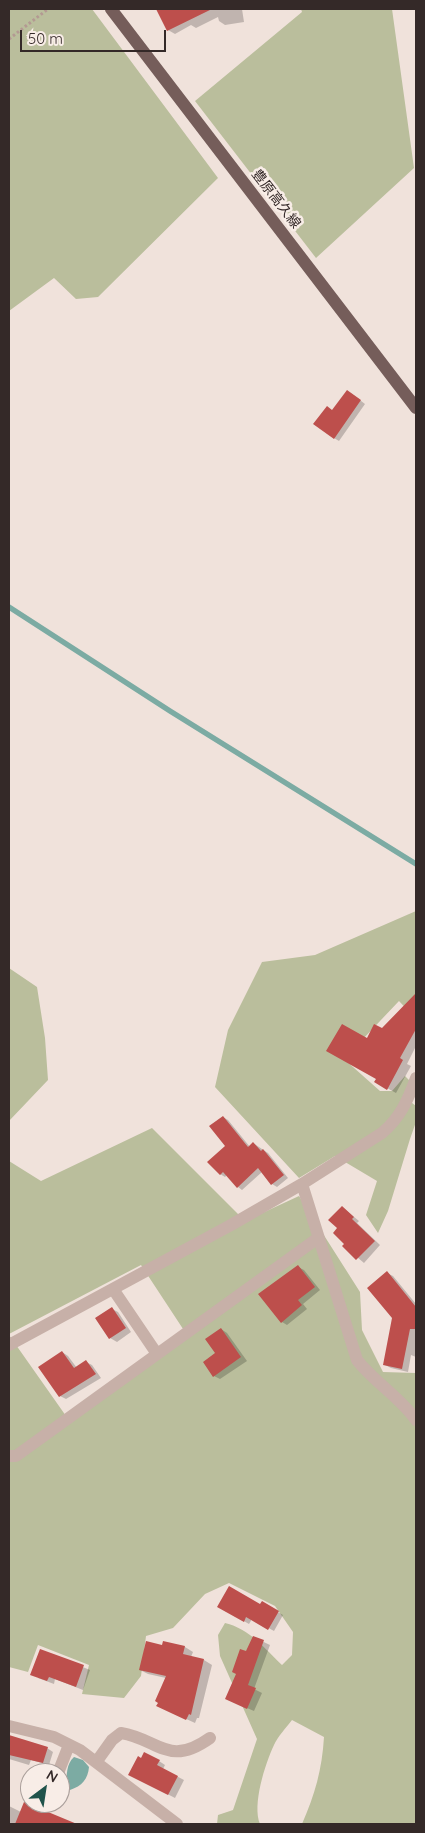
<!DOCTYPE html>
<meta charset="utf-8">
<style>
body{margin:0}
#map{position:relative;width:425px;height:1833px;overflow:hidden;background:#f0e2db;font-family:Quicksand,sans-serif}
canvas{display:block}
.frame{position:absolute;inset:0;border:10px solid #342928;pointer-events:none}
.north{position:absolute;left:20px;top:1763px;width:50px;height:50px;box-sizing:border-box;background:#f8ede7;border:1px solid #aa9f9b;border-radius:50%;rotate:31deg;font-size:14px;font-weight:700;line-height:20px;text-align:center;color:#342928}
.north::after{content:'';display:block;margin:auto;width:18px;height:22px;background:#20534b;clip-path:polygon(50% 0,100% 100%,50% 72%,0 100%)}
.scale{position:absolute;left:20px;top:30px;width:146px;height:22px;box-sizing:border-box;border:2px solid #342928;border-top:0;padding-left:6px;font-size:15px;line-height:18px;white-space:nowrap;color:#342928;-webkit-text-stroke:4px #f8ede7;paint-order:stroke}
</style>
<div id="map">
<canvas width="425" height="1833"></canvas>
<div class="frame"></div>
<div class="north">N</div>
<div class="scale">50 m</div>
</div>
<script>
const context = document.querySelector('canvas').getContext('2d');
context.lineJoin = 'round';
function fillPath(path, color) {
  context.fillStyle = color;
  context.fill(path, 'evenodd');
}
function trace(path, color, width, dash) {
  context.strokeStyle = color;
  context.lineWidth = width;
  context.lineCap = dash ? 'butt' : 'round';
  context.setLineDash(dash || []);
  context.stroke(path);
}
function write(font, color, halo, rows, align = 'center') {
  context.font = font + ' Quicksand,"Noto Sans JP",sans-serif';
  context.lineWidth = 5;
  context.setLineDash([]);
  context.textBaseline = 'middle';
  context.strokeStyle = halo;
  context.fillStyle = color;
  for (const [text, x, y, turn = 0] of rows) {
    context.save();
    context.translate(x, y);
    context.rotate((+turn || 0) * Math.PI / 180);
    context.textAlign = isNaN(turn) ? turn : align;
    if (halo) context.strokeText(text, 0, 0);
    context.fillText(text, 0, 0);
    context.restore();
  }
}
fillPath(new Path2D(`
 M9,9H92L218,178L98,297L76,299L54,278L9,311Z
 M301,9H392L414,168L316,258L195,101L302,12Z
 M416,911V1019L399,1001L344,1059L380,1091H392L405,1076L410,1081L403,1096L416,1106V1122L410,1139L388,1211L378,1233L366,1215L377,1181L335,1156L299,1178L215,1087L228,1030L262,962L315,955Z
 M9,968L37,987L45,1038L48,1080L9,1121Z
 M152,1128L245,1221L299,1196L360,1292L362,1330L383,1372L416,1373V1824H302C315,1794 322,1770 324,1737L292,1720C286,1728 278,1736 274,1745C265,1764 252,1805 260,1824H217L218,1815L233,1810L257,1739L220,1656L218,1635L225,1623C250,1629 264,1648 282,1665L292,1655L293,1632L275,1606L229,1583L205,1594L173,1628L146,1636L141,1676L124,1698L82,1694L89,1665L38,1645L28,1672L9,1667V1335L66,1416L187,1335L141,1265L9,1334V1161L41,1181Z`), '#babe9c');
fillPath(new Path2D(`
 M74,1757L83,1760L89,1767C88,1779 82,1786 70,1790L66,1785C67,1775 66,1764 74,1757Z`), '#7caba3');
fillPath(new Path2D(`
 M158,9H242L244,22L225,25L219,21L218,17L196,28L191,25L175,34L168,30Z
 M352,394L365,404L339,441L334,438L333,411Z
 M411,1000L416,1004V1046L407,1064L411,1066L396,1093L376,1082L378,1078L367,1040L383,1030Z
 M223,1117L228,1120L250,1147L253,1143L268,1153L288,1178L277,1187L272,1184L262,1172L242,1190L238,1187L227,1175L225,1177L220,1174L226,1146Z
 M342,1207L359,1221L357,1223L380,1245L364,1263L344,1246L346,1244L339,1228Z
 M298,1267L304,1270L320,1290L303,1304L307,1309L287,1325L282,1322Z
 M387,1273L393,1276L416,1304V1357L411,1355L408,1372L391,1368L385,1365L393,1318Z
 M112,1309L118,1312L131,1332L117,1342L110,1338Z
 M221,1329L227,1333L247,1361L220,1379L214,1376Z
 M62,1352L68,1356L77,1368L86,1362L92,1365L101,1378L66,1399L60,1396Z
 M262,1603L283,1615L274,1631L252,1619L249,1624L219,1607L261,1606Z
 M253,1637L270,1645L254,1689L262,1693L254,1711L233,1702L247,1653Z
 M163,1646L185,1647L193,1652L191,1657L204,1660L212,1665L199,1718H197L195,1723L158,1706L166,1678L148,1674L140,1670Z
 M41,1650L90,1670L83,1690L55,1679L54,1684L38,1678Z
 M9,1737L47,1748L53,1752L49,1765L31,1760L29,1765L9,1759Z
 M159,1761L165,1765L163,1769L184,1780L175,1798L136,1778Z
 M9,1806L21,1812L68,1821L73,1824H9Z`), '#0003');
trace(new Path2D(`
 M9,607L170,711L416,864`), '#7caba3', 5.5);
fillPath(new Path2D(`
 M156,9H212L167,31Z
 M347,390L361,400L334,439L313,424L327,406L332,410Z
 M416,993V1029L400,1058L403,1060L387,1090L374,1082L376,1079L326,1051L342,1024L367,1038L374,1024L382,1028Z
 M223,1116L248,1147L253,1142L261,1151L263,1149L284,1175L271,1185L258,1168L237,1188L223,1172L220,1175L207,1162L225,1146L209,1126Z
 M342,1206L354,1217L352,1219L375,1241L356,1260L342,1246L344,1244L333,1233L337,1228L328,1220Z
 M298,1265L315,1287L298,1300L302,1305L281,1323L258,1294Z
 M387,1271L416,1307V1329H410L402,1369L383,1365L392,1318L367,1288Z
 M112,1307L126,1328L109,1339L95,1318Z
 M221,1328L241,1357L213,1377L203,1362L215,1353L205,1339Z
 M62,1351L74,1368L86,1360L96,1374L59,1397L38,1367Z
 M229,1586L260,1604L262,1601L279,1611L268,1630L246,1617L244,1622L217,1607Z
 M253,1636L264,1640L248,1685L256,1688L247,1709L225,1699L236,1674L232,1672L240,1649L246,1651Z
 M146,1641L162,1645L163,1641L185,1646L183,1654L204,1659L191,1715L189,1714L186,1720L156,1706L158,1703L155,1701L166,1676L139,1670Z
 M40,1649L84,1665L76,1687L49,1677L47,1681L30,1675Z
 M9,1735L48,1747L43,1763L9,1755Z
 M144,1752L160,1760L157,1765L178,1776L168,1795L128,1775L138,1756L141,1758Z
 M24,1802L77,1824H15Z`), '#bd4f4c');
trace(new Path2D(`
 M9,39L48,9`), '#b39992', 3, [2.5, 2.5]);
trace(new Path2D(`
 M302,1184L357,1360C374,1382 400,1397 416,1420
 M113,1289L157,1354
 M9,1345L231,1225L302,1184L382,1133C400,1118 408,1100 416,1078
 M9,1456H16L318,1238
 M9,1726L54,1737L80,1750L177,1824
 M97,1761L112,1740L121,1733C159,1739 168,1768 210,1738
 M58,1773L69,1745`), '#c7b0a8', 12);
trace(new Path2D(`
 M111,9L416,408`), '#755d5a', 12);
write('14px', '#342928', '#f8ede7', [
 ["豊原高久線",276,199,52]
]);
</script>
